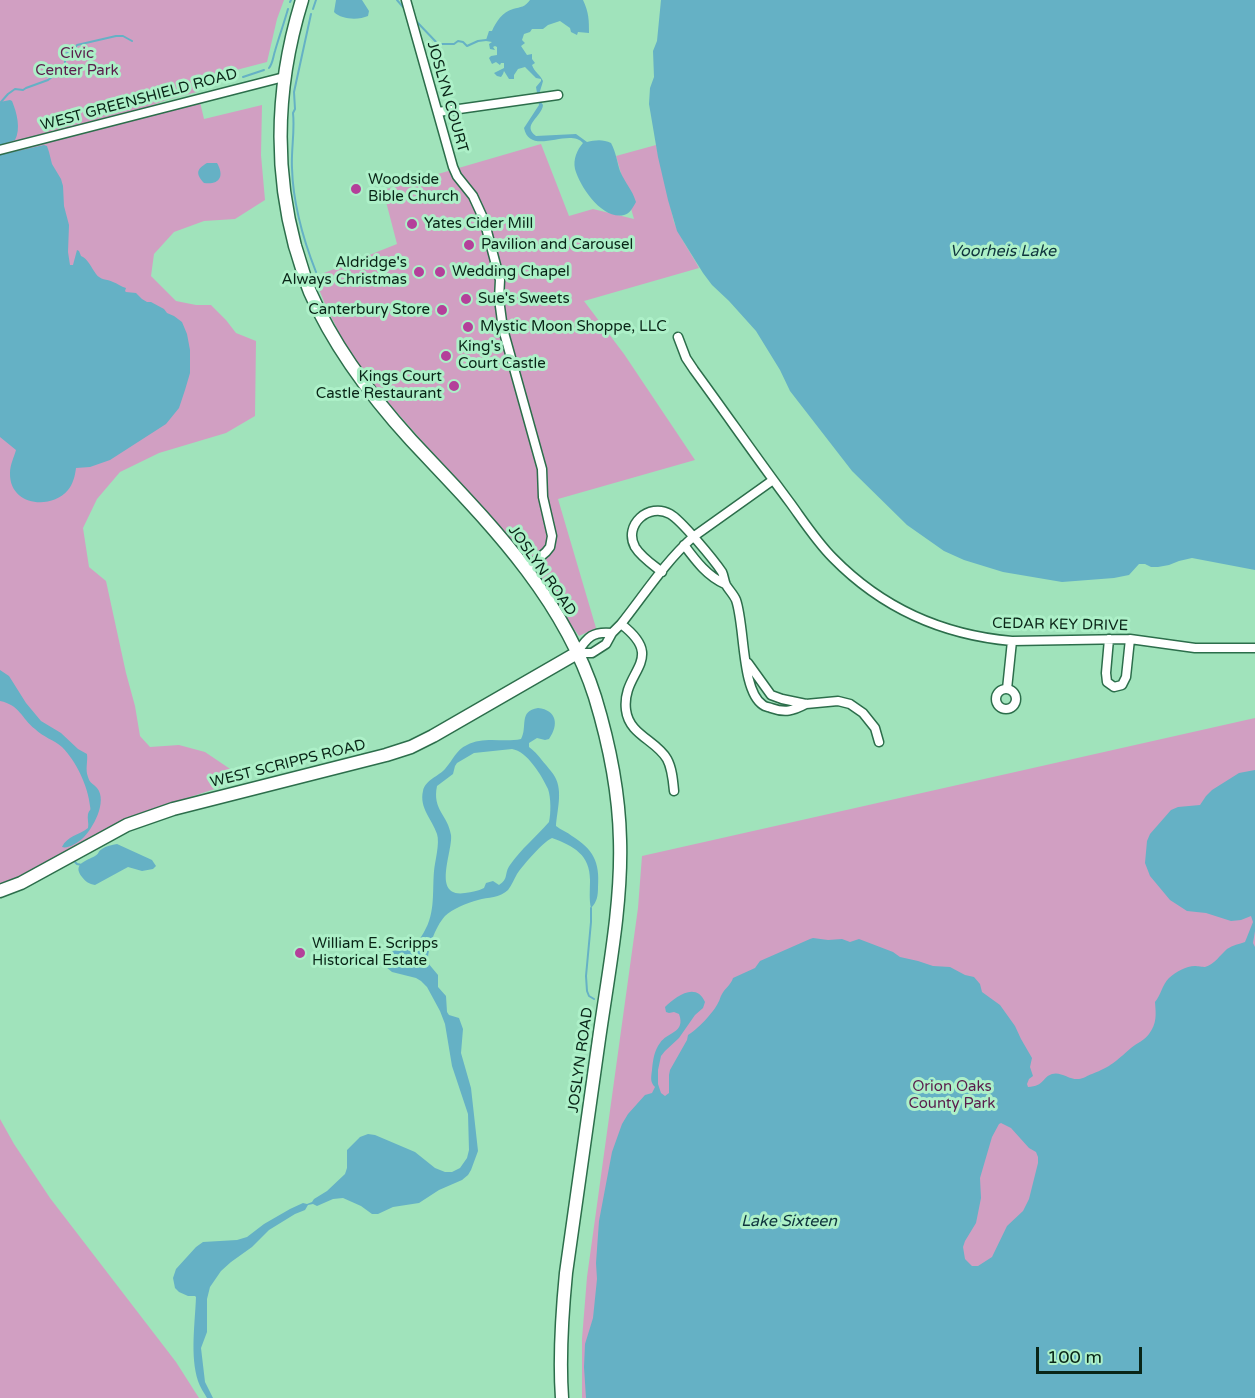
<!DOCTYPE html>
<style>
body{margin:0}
#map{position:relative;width:1255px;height:1398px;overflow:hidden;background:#a0e3bb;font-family:"Varela Round",sans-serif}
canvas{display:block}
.scale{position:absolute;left:1036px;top:1347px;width:106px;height:27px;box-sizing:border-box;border:3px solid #092517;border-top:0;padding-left:8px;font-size:18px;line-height:21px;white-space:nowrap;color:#092517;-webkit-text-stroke:4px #adf0c8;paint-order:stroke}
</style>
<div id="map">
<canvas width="1255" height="1398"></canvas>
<div class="scale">100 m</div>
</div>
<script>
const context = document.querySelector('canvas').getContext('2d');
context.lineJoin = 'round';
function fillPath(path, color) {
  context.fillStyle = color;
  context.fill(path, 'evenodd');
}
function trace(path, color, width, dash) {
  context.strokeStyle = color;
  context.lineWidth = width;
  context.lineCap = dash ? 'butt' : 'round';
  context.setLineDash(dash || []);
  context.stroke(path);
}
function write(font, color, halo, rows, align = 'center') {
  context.font = font + ' "Varela Round",sans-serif';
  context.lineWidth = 6;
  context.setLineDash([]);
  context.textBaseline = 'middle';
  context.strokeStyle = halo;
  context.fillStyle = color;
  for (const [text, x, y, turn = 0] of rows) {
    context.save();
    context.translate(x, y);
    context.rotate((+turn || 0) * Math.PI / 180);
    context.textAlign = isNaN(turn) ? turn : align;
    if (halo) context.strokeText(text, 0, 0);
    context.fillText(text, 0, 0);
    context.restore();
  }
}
fillPath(new Path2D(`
 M0,0H284L277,19L267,62L194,81L197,92L166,100L124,116L0,147Z
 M200,102L204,119L262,105L261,155L265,200L235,219L204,221L174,232L154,254L151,276L176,301L196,305H211L226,320L236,333L256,341L255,416L226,433L159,453L120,472L97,499L83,528L89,567L106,581L126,673L135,706L140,736L150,747L179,745L205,752L245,779L169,804L0,886V154Z
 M541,144L569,216L593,209L634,219L616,156L656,145L674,222C680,238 691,253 699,268L584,301L624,354L695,460L558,499L596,628L579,636L551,597L539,574L371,383L345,345L325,304L314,277L397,244L383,190Z
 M1255,718V1398H582V1339L587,1277L638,908L642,856Z
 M0,1119L14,1144L50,1198L176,1362L199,1398H0Z`), '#d19fc2');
fillPath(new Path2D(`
 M336,0H362L369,11L368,16C359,20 342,20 334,12Z
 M530,0H583C589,13 589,20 589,33L578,32L577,35L571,32L570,28L560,21L548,25L543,29H532L530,32L524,34L522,40L525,43L521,46L527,55L532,54V59L535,63L532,65C535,73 540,74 543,81C541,90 536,96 543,105C542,117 521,125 536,136L576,134L587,142C595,140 603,139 611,143C616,152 617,162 620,171C625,183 632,189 636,202C633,207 630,214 624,215C602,220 580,187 575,169C573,159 577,150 583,143C569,127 530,157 524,128L539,105L536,87L541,81V79L536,78L525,67L518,69L514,75V79H509L504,71L503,74L501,77L497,76L494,73L504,68V63H501L500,65L496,62L492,64L489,58L491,56L497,55V47L495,46L493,47L495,50L490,49L489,44L492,42L486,41V40L489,31H492C496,22 502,12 513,9C521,7 525,7 530,0Z
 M661,0H1255V570L1192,558L1179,561L1169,565L1158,567H1151L1145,564H1139L1129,575L1114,578L1062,582L1003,572L964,560L944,551L907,525L852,471L790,391L780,370L756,331L729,301L712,285L703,273L677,231L668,200L658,157L649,104L650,88L654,77L653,51L657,41Z
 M10,100L12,101C17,113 21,129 15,140L0,145V102Z
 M44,145L47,146L49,152L52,164L61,179L63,186L64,206L69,225L68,252L70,265H73L77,250L79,251L81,256C88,259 91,267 96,274C100,280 107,279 113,282C117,283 121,287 126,288L125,291L126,292L136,293L142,299L147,302H151L164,309L167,313L174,316L182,322L187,334L190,350V373L185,390L179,408L166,424L110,460L90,467L76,468C75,476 73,484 68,490C50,511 9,505 10,473C10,465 14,457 16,450L0,437V155Z
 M207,163H217C225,177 219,185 204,183C195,173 197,169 207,163Z
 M0,670L9,676L26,703L41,721L61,733L78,749L87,754C88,762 85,769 88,777C90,784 93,783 97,788C108,801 93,829 82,839C77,843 68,849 62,847C67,836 79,835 88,828C89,823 87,819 88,814C90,808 91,812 90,806C88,786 76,761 62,747C54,740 43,737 35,729C21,718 20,705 0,701Z
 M538,708C557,710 559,725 549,739L545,740L537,738L529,743V747C536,752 540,758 546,765C549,769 553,773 555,777C563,791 557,811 556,826C561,830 567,832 572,836C593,849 600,862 598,887C598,896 597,902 591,908C589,900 590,890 590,880C590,855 574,846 552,838C543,842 523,865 517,874C514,879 512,885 508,890C500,898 488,897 478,900C467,903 452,909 445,916C435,927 427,950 428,963L438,975V987L446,996L447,1012L449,1015L459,1018L463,1029L461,1053L471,1088L478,1151L471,1170L468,1175L462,1180L439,1190L419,1203L393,1207L378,1214H372L361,1206L343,1198L333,1199L317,1206L313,1204L308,1205L305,1210L295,1214L269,1230L252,1247L231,1262L221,1271L210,1287L207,1299V1332L201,1348L205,1382L213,1398H207C204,1393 200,1387 198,1381C190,1355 195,1324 196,1297L195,1296H188L179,1292L175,1288L173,1278L176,1269L196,1247L203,1242L237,1240L247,1237L264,1224L290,1209L303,1203L307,1204L312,1202L314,1199L327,1191L345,1174L347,1168V1150L360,1137L368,1134L375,1135L415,1152L435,1168L445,1172H452L460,1168L467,1158L469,1150L468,1114L452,1066L445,1024L440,1011L427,987L421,981L416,978L392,972L386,967C384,960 388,955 393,951C398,950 403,950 407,949C413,947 417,943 421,937C436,915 432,896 434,871C435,861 440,843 437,834C432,819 419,808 423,791C425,780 439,776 445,769C453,760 456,750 467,745C484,736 504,743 521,739C528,727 518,711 538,708ZM512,749C527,751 542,776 548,789C551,797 551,814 549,822C536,837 521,849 510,865C504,873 509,879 499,885L493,881L486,883L484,888C478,891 472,892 465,893C431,898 453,852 451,835C448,815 432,810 437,786L453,774L455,766L457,763L474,753Z
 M1255,770V931L1253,943L1255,947V1398H586L584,1367L585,1344L593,1318L597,1279L596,1263L599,1221L612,1152L622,1124L628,1114L645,1095L652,1093L655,1087C650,1082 651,1078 652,1070C653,1060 654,1051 660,1043C667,1032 686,1033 679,1014L674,1012L669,1013L666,1012L665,1007C675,997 696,981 705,1002L703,1008L695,1015L679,1038L665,1051L661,1056L658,1070V1084L661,1093L665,1096L669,1093V1075L670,1070L687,1040L688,1035C696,1031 714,1012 718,1003C720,1000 720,997 722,994C725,988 731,985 733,978L755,968L760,961L810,939L813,938L828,940L842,939L850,942L859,939L893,952L900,957L918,961L933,966L950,967L965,975L974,977L980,984L982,992L1000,1005L1015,1026L1021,1039L1032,1058L1030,1067L1033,1076L1029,1079L1027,1084L1028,1087C1045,1086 1042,1077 1052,1074C1061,1071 1069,1080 1079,1079C1083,1079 1088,1075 1092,1074C1112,1066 1115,1062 1131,1048C1137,1043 1145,1040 1149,1034C1157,1023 1156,1015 1155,1002C1161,995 1162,985 1169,978C1176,972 1186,966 1195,966C1197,966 1203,967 1205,967C1214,965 1221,954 1227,949C1233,945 1239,944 1245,942L1253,922L1251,916L1241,920L1231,921L1206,913L1187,911L1170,900L1150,876L1145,863L1147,841L1150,834L1171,810L1178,807L1200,805L1206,796L1212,790L1239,773ZM1001,1123L1011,1128L1029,1148L1036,1152L1038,1157V1163L1029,1199L1023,1211L1007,1226L992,1257L978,1266H972L965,1259L963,1247L965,1241L976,1223L981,1198L980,1178L992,1137L999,1124Z
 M117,844L152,860L156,866L153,869L142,871L128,867L95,885C89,884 86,882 82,877C72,864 86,861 95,856C101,852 96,853 102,849C106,846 112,845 117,844Z`), '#65b1c5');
trace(new Path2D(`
 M397,0L403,7
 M290,2L291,0
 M313,9L316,0
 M311,14L294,92L295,109L293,113C295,131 291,150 292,168C293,204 303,239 316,272
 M417,22L438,44H454L458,41L463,42L467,46L478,41L486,40
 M269,68C273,63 273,57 275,51C279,37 284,23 288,9
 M243,77L264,70
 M0,103L8,94L15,89L23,90L26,88L48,80L65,67V54L74,50L77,45L116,36H123L132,41
 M75,862L77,864L82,865
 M591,908V922L586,976L587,991L589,996L594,999`), '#65b1c5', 2);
const street = new Path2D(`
 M406,0L453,167L457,176L473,196L484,220L500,280L499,299L503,329L542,469L543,497L552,536L550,547L546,552L526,569
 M438,112L558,95
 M0,150L284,77
 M678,337L686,358L694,370C727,415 758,460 791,504C804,522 817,542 833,558C882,608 943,635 1012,641L1130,639L1195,648H1255
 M684,545C696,561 707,576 725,584
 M662,572C653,565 641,557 635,547C623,525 649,502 670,514C681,520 714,560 722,572C724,576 724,581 726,585C729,590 734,595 736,600C745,625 741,691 763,705C765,707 769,707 771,708C785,713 793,711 806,704
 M621,624C668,660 621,671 626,710C629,735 656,740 667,759C672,768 673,780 674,791
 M1109,639L1106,673L1107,682L1114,687L1122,685L1126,677L1130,639
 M577,653H592L606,644L612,633L621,624C644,595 665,562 693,537L773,480
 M577,653C587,637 593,631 612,633
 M748,663L771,695L782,699L806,704L838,701L850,704L863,713L875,728L879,742
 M996 699a10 10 0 1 1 20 0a10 10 0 1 1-20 0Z
 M1007,689L1012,641`);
const secondary = new Path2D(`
 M302,0C277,81 273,164 295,246C300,261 304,277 310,292C334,347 371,396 411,440C483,517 562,593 595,697C609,743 619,791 620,840C622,905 608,975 599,1039C588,1117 577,1195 566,1273C562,1314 559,1356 562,1398
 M0,891L21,883L127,825L173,809L386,755L411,747L433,736L577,653`);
trace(street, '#2c6e4b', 11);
trace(secondary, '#2c6e4b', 15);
trace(street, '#fff', 8);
trace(secondary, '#fff', 12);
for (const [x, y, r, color] of [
 [356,189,6,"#b4409a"],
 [412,224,6,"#b4409a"],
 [469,245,6,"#b4409a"],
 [419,272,6,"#b4409a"],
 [440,272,6,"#b4409a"],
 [466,299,6,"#b4409a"],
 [442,310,6,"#b4409a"],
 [468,327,6,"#b4409a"],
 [446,356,6,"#b4409a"],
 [454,386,6,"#b4409a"],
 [300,953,6,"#b4409a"]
]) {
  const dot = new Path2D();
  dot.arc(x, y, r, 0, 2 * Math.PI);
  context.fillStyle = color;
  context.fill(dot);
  trace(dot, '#adf0c8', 2);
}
write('15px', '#5a1c4c', '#adf0c8', [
 ["Civic",77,54],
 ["Center Park",77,71],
 ["Orion Oaks",952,1087],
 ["County Park",952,1104]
]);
write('15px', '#092517', '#adf0c8', [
 ["JOSLYN COURT",447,97,74],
 ["WEST GREENSHIELD ROAD",139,100,-15],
 ["JOSLYN ROAD",542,571,55],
 ["CEDAR KEY DRIVE",1060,625,1],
 ["WEST SCRIPPS ROAD",288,764,-14],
 ["JOSLYN ROAD",581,1060,-82]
]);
write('15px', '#092517', '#adf0c8', [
 ["Woodside",368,180],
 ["Bible Church",368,197],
 ["Yates Cider Mill",424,224],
 ["Pavilion and Carousel",481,245],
 ["Aldridge's",407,263,"right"],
 ["Always Christmas",407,280,"right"],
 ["Wedding Chapel",452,272],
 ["Sue's Sweets",478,299],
 ["Canterbury Store",430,310,"right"],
 ["Mystic Moon Shoppe, LLC",480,327],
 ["King's",458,347],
 ["Court Castle",458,364],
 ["Kings Court",442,377,"right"],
 ["Castle Restaurant",442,394,"right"],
 ["William E. Scripps",312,944],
 ["Historical Estate",312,961]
], 'left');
write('italic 16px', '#0f343d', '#adf0c8', [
 ["Voorheis Lake",1003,252],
 ["Lake Sixteen",789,1222]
]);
</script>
